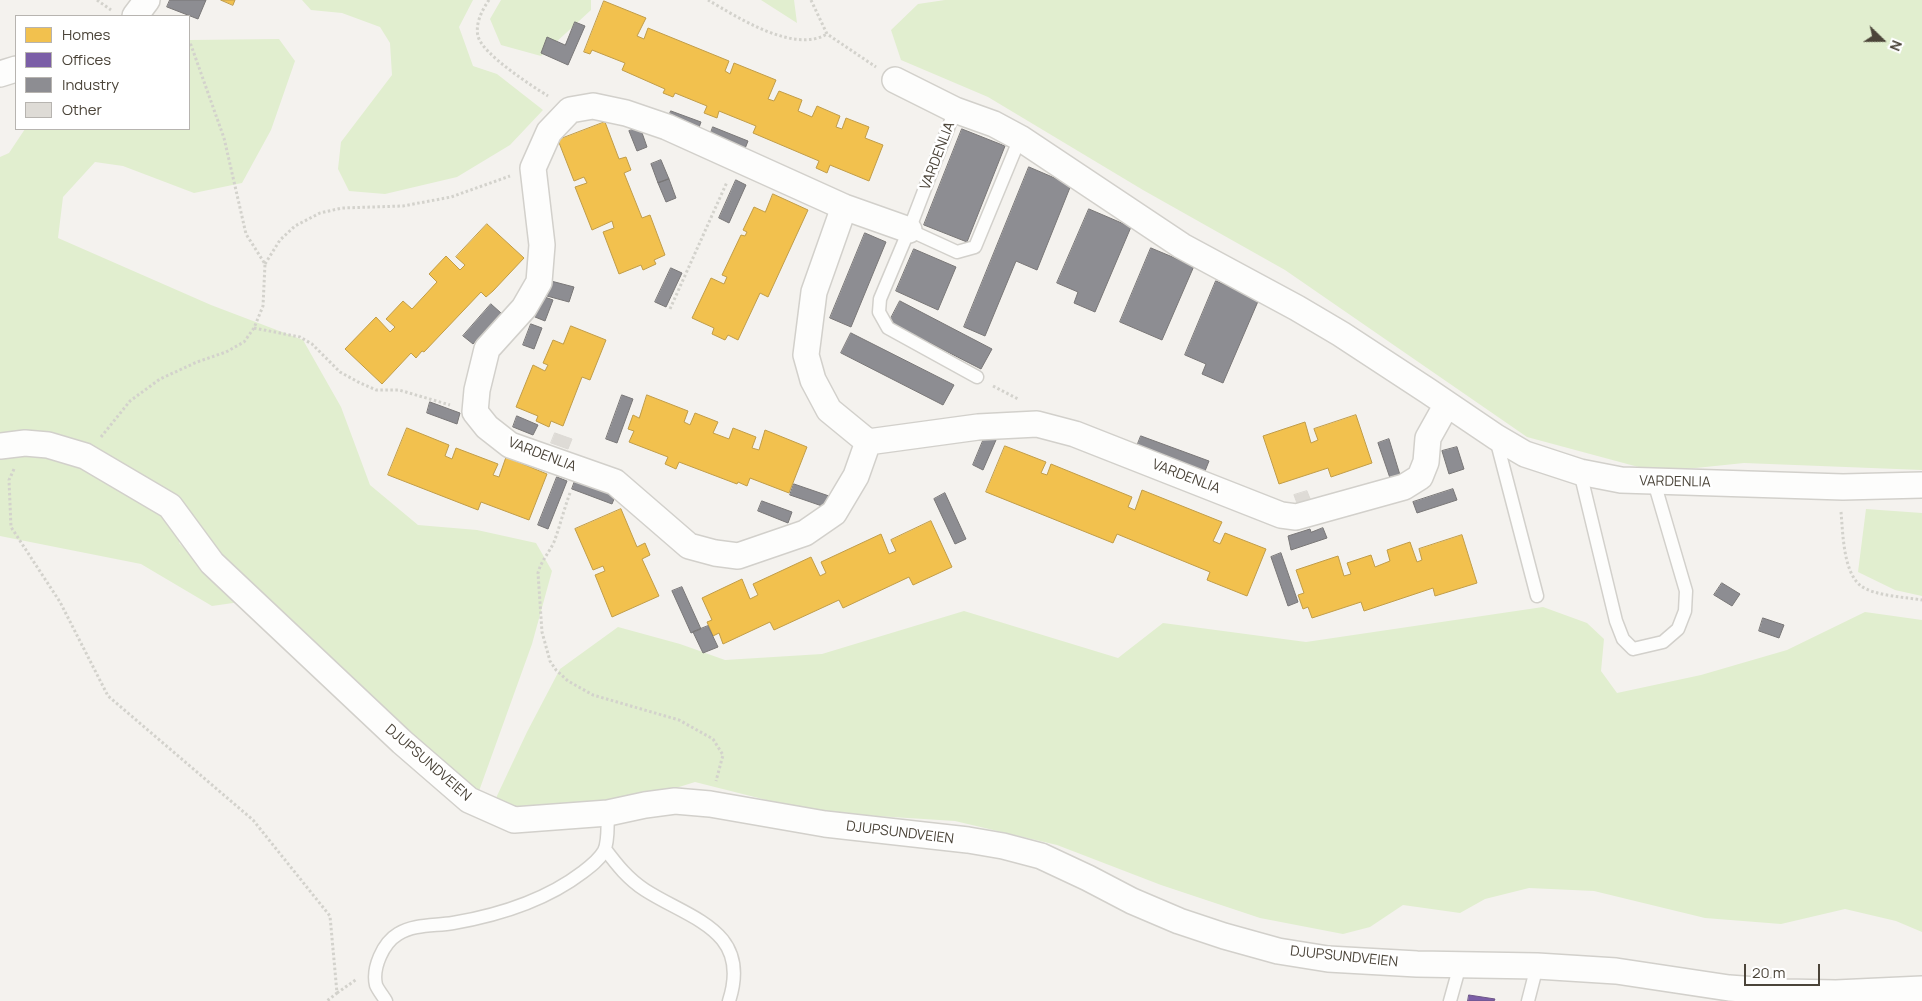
<!DOCTYPE html>
<style>
body{margin:0}
#map{position:relative;width:1922px;height:1001px;overflow:hidden;background:#f4f2ee;font-family:Manrope,sans-serif}
canvas{display:block}
.legend{position:absolute;left:15px;top:15px;width:175px;height:115px;box-sizing:border-box;background:#fff;border:1px solid #b7b4b0;margin:0;padding:6px 9px;list-style:none;font-size:15px;color:#4b4439}
.legend li{display:flex;align-items:center;gap:10px;height:25px}
.legend b{width:25px;border:1px solid #b7b4b0}
.north{position:absolute;left:1857px;top:15px;width:50px;height:50px;-webkit-text-stroke:4px #fff;paint-order:stroke;rotate:112deg;font-size:14px;font-weight:700;line-height:20px;text-align:center;color:#4b4439}
.north::after{content:'';display:block;margin:auto;width:18px;height:22px;background:#4b4439;clip-path:polygon(50% 0,100% 100%,50% 72%,0 100%)}
.scale{position:absolute;left:1744px;top:964px;width:76px;height:22px;box-sizing:border-box;border:2px solid #4b4439;border-top:0;padding-left:6px;font-size:15px;line-height:18px;white-space:nowrap;color:#4b4439;-webkit-text-stroke:4px #fff;paint-order:stroke}
</style>
<div id="map">
<canvas width="1922" height="1001"></canvas>
<ul class="legend">
<li><b style="height:14px;background:#f2c14e"></b>Homes</li>
<li><b style="height:14px;background:#7b5ea7"></b>Offices</li>
<li><b style="height:14px;background:#8d8d92"></b>Industry</li>
<li><b style="height:14px;background:#dedbd6"></b>Other</li>
</ul>
<div class="north">N</div>
<div class="scale">20 m</div>
</div>
<script>
const context = document.querySelector('canvas').getContext('2d');
context.lineJoin = 'round';
function fillPath(path, color) {
  context.fillStyle = color;
  context.fill(path, 'evenodd');
}
function trace(path, color, width, dash) {
  context.strokeStyle = color;
  context.lineWidth = width;
  context.lineCap = dash ? 'butt' : 'round';
  context.setLineDash(dash || []);
  context.stroke(path);
}
function write(font, color, halo, rows, align = 'center') {
  context.font = font + ' Manrope,sans-serif';
  context.lineWidth = 5;
  context.setLineDash([]);
  context.textBaseline = 'middle';
  context.strokeStyle = halo;
  context.fillStyle = color;
  for (const [text, x, y, turn = 0] of rows) {
    context.save();
    context.translate(x, y);
    context.rotate((+turn || 0) * Math.PI / 180);
    context.textAlign = isNaN(turn) ? turn : align;
    if (halo) context.strokeText(text, 0, 0);
    context.fillText(text, 0, 0);
    context.restore();
  }
}
fillPath(new Path2D(`
 M302,0H473L459,27L473,66L497,74L543,110L510,145L457,177L385,194L349,191L338,169L341,142L392,75L390,43L380,27L342,13L311,10Z
 M501,0H591V10L541,56L501,45L490,19Z
 M761,0H794L797,23Z
 M945,0H1922V470L1744,463L1657,472L1527,437L1285,270L1143,190L988,97L901,60L891,30L918,4Z
 M279,39L295,61L271,130L242,183L194,193L123,166L95,162L63,197L58,238L211,305L303,340L341,407L370,485L418,525L477,530L536,543L552,571L532,644L479,791H466L186,529L179,543L240,602L212,606L141,564L0,536V157L9,153L25,129H189V40Z
 M1866,509L1922,513V596L1895,590L1858,572Z
 M1543,607L1587,623L1604,639L1601,671L1617,693L1701,675L1787,650L1865,612L1922,620V932L1896,921L1845,909L1781,924L1705,918L1594,891L1529,888L1485,899L1460,913L1403,905L1370,927L1343,934L1260,918L1161,885L1057,845L955,821L814,812L695,782L596,813L549,822L496,798L527,732L560,669L618,627L680,644L725,660L822,654L964,611L1118,658L1163,623L1306,642Z`), '#e1eecf');
const homes = new Path2D(`
 M221,0H235L233,5Z
 M604,1L646,18L637,36L644,39L648,28L729,61L725,71L730,74L734,63L776,80L768,99L774,101L779,91L802,100L798,111L812,117L817,106L840,116L836,127L842,129L846,118L869,127L865,138L883,145L869,181L830,165L827,173L816,168L819,161L753,133L756,126L719,111L717,118L704,113L707,106L675,93L673,97L663,93L665,89L622,70L625,63L592,50L590,54L584,52Z
 M605,122L619,159L626,157L631,170L624,173L642,218L650,215L665,255L654,260L656,264L643,270L641,265L619,274L603,232L614,228L612,221L592,230L575,187L587,183L584,177L574,181L558,140Z
 M773,194L808,210L768,297L760,293L738,340L728,335L725,340L712,334L714,328L692,318L711,278L724,284L727,277L722,275L741,235L745,236L747,232L743,230L754,207L765,212Z
 M487,224L524,258L493,291L486,297L481,292L424,352L422,351L416,358L411,353L382,384L345,349L376,317L390,332L395,327L386,319L403,301L412,309L437,282L429,274L446,256L460,270L465,265L456,257Z
 M571,326L606,340L590,380L582,377L563,426L551,421L549,427L536,421L538,416L516,407L533,365L545,371L548,365L543,363L553,340L563,344Z
 M647,395L688,411L684,422L690,425L695,413L718,422L713,433L729,439L733,428L756,437L752,448L759,450L765,430L807,447L789,493L750,478L747,486L738,482L737,484L679,462L676,469L665,464L668,457L629,442L634,431L628,429L633,415L639,418Z
 M1356,415L1372,463L1331,477L1328,468L1279,484L1263,436L1305,422L1311,443L1318,440L1314,429Z
 M407,428L449,445L445,456L452,459L456,448L498,464L493,475L499,477L506,457L547,474L529,520L481,502L478,510L388,475Z
 M1005,446L1046,462L1041,473L1047,475L1051,464L1132,497L1128,507L1135,510L1142,490L1222,522L1213,541L1220,544L1225,533L1266,549L1247,596L1207,580L1210,572L1117,534L1113,543L986,492Z
 M621,509L637,547L645,543L650,555L642,559L659,596L612,617L595,575L605,571L603,566L593,570L575,529Z
 M931,521L952,567L913,585L909,577L843,608L839,600L774,630L770,622L723,644L719,633L713,636L707,622L712,620L702,598L742,579L750,599L758,595L753,584L811,557L820,576L826,573L821,562L881,534L889,554L896,551L891,540Z
 M1462,535L1477,583L1435,596L1433,588L1364,611L1361,602L1312,618L1308,607L1303,609L1298,595L1304,593L1296,570L1338,556L1344,576L1351,574L1347,563L1371,555L1375,567L1390,561L1387,550L1410,542L1417,562L1422,560L1419,549Z`);
fillPath(homes, '#f2c14e');
trace(homes, '#c09c48', 1);
const offices = new Path2D(`
 M1469,995L1495,999L1494,1001H1468Z`);
fillPath(offices, '#7b5ea7');
trace(offices, '#6d5686', 1);
const industry = new Path2D(`
 M170,0H206L198,19L167,7Z
 M575,22L585,26L568,65L541,53L547,37L565,45Z
 M671,111L701,122L697,133L667,121Z
 M640,127L647,147L637,151L629,131Z
 M713,127L748,141L744,151L709,138Z
 M962,129L1005,146L967,242L924,225Z
 M661,160L669,179L658,183L651,164Z
 M1029,167L1071,185L1037,270L1016,261L985,336L964,327Z
 M669,179L676,198L666,202L658,183Z
 M736,180L746,185L729,223L719,218Z
 M1089,209L1131,227L1095,312L1074,303L1078,292L1057,283Z
 M865,233L886,242L851,327L830,318Z
 M1151,248L1194,266L1162,340L1120,322Z
 M914,249L956,267L938,310L896,291Z
 M671,268L682,273L666,307L655,302Z
 M551,281L574,287L569,302L547,296Z
 M1216,281L1259,299L1223,383L1202,374L1206,364L1185,355Z
 M542,296L553,300L545,321L535,317Z
 M900,301L992,349L981,369L889,322Z
 M491,304L501,313L473,344L463,336Z
 M531,324L542,328L534,349L523,345Z
 M851,333L954,385L943,405L841,353Z
 M622,395L633,399L617,443L606,439Z
 M430,402L460,413L457,424L427,413Z
 M517,416L538,425L533,435L513,427Z
 M985,436L996,440L983,470L973,465Z
 M1141,436L1209,461L1205,471L1137,446Z
 M1389,439L1400,475L1390,478L1378,443Z
 M1457,447L1464,469L1449,474L1442,451Z
 M557,477L567,481L548,529L538,525Z
 M576,478L616,494L612,504L572,489Z
 M794,484L829,496L825,507L790,495Z
 M1453,489L1457,500L1417,513L1413,502Z
 M945,493L966,539L955,544L934,499Z
 M762,501L792,512L788,523L758,511Z
 M1323,528L1327,538L1291,550L1288,536L1310,529L1311,532Z
 M1281,553L1298,602L1288,606L1271,557Z
 M1722,583L1740,594L1732,606L1714,595Z
 M682,587L701,629L691,633L672,591Z
 M1763,618L1784,625L1779,638L1759,631Z
 M708,626L718,647L703,653L693,632Z`);
fillPath(industry, '#8d8d92');
trace(industry, '#797777', 1);
const building = new Path2D(`
 M555,433L572,439L568,449L551,443Z
 M1307,491L1311,501L1298,506L1294,495Z`);
fillPath(building, '#dedbd6');
trace(building, '#dcd9d4', 1);
const service = new Path2D(`
 M955,110L909,230L880,299L879,312L888,328L977,377
 M909,230L957,252L975,247L1020,138
 M1496,439L1537,596
 M1580,472L1616,621L1623,639L1633,649L1663,642L1678,629L1685,611L1686,591L1654,482
 M605,849C617,865 628,879 645,890C690,919 752,930 729,1001
 M386,1001C383,996 378,990 376,985C372,968 383,943 398,934C414,924 435,926 453,923C500,915 545,901 583,872C591,866 599,860 604,851C609,841 607,824 608,813
 M1450,1001L1460,965
 M1528,1001L1537,966`);
const minor = new Path2D(`
 M135,16L147,0
 M0,74L16,69
 M895,80L955,110L994,124L1020,138L1182,246L1297,308L1341,334L1428,391L1496,437L1525,454L1580,472L1621,480L1843,487L1922,485
 M844,207L814,292L806,355L813,380L829,410L868,442L856,476L834,513L805,533L738,556L715,553L689,546L615,482L510,445L487,427L475,412L477,390L487,349L524,308L539,282L542,245L533,168L549,132L570,110L593,106L626,113L667,127L844,207L909,230
 M868,442L978,427L1037,424L1075,434L1281,515L1296,517L1404,487L1420,477L1426,462L1428,438L1447,404
 M0,446L25,443L48,445L85,456L170,506L212,563L402,742L469,800L514,820L608,813L645,805L675,801L710,804L825,824L968,840L1003,846L1041,856L1088,878L1132,901L1179,921L1224,936L1278,951L1328,959L1417,964L1537,966L1616,971L1729,988L1784,992L1836,993L1922,989`);
trace(service, '#d2d0cb', 15);
trace(minor, '#d2d0cb', 28);
trace(new Path2D(`
 M97,0L111,10
 M489,0C482,10 475,24 478,36C482,54 532,86 548,96
 M708,0C737,17 794,54 827,34
 M811,0L827,34L876,67
 M265,264L280,240L295,226L320,213L342,208L403,206L451,197L510,176
 M670,309L727,182
 M254,328L300,337L312,344L340,372L360,383L376,390H399L450,405
 M993,386L1018,399
 M101,437L130,401L160,379L197,362L226,352L244,342L254,328L263,306L265,264L246,234L224,138L191,45L189,43
 M14,469L9,480L11,527L60,602L108,696L253,820L330,916L337,993L327,1001
 M570,493C564,509 560,526 554,542C549,553 541,561 538,573L542,632L550,661L556,670L568,681L593,695L679,720L713,739L723,755L716,781
 M1841,512C1843,533 1843,572 1861,586C1875,596 1905,597 1922,600
 M337,993L357,979`), '#d3d2cc', 3, [2.5, 2.5]);
trace(service, '#fdfdfc', 12);
trace(minor, '#fdfdfc', 25);
write('14px', '#4b4439', '#fff', [
 ["VARDENLIA",938,156,-69],
 ["VARDENLIA",542,455,21],
 ["VARDENLIA",1186,477,21],
 ["VARDENLIA",1675,482,1],
 ["DJUPSUNDVEIEN",428,763,41],
 ["DJUPSUNDVEIEN",900,833,7],
 ["DJUPSUNDVEIEN",1344,957,6]
]);
</script>
